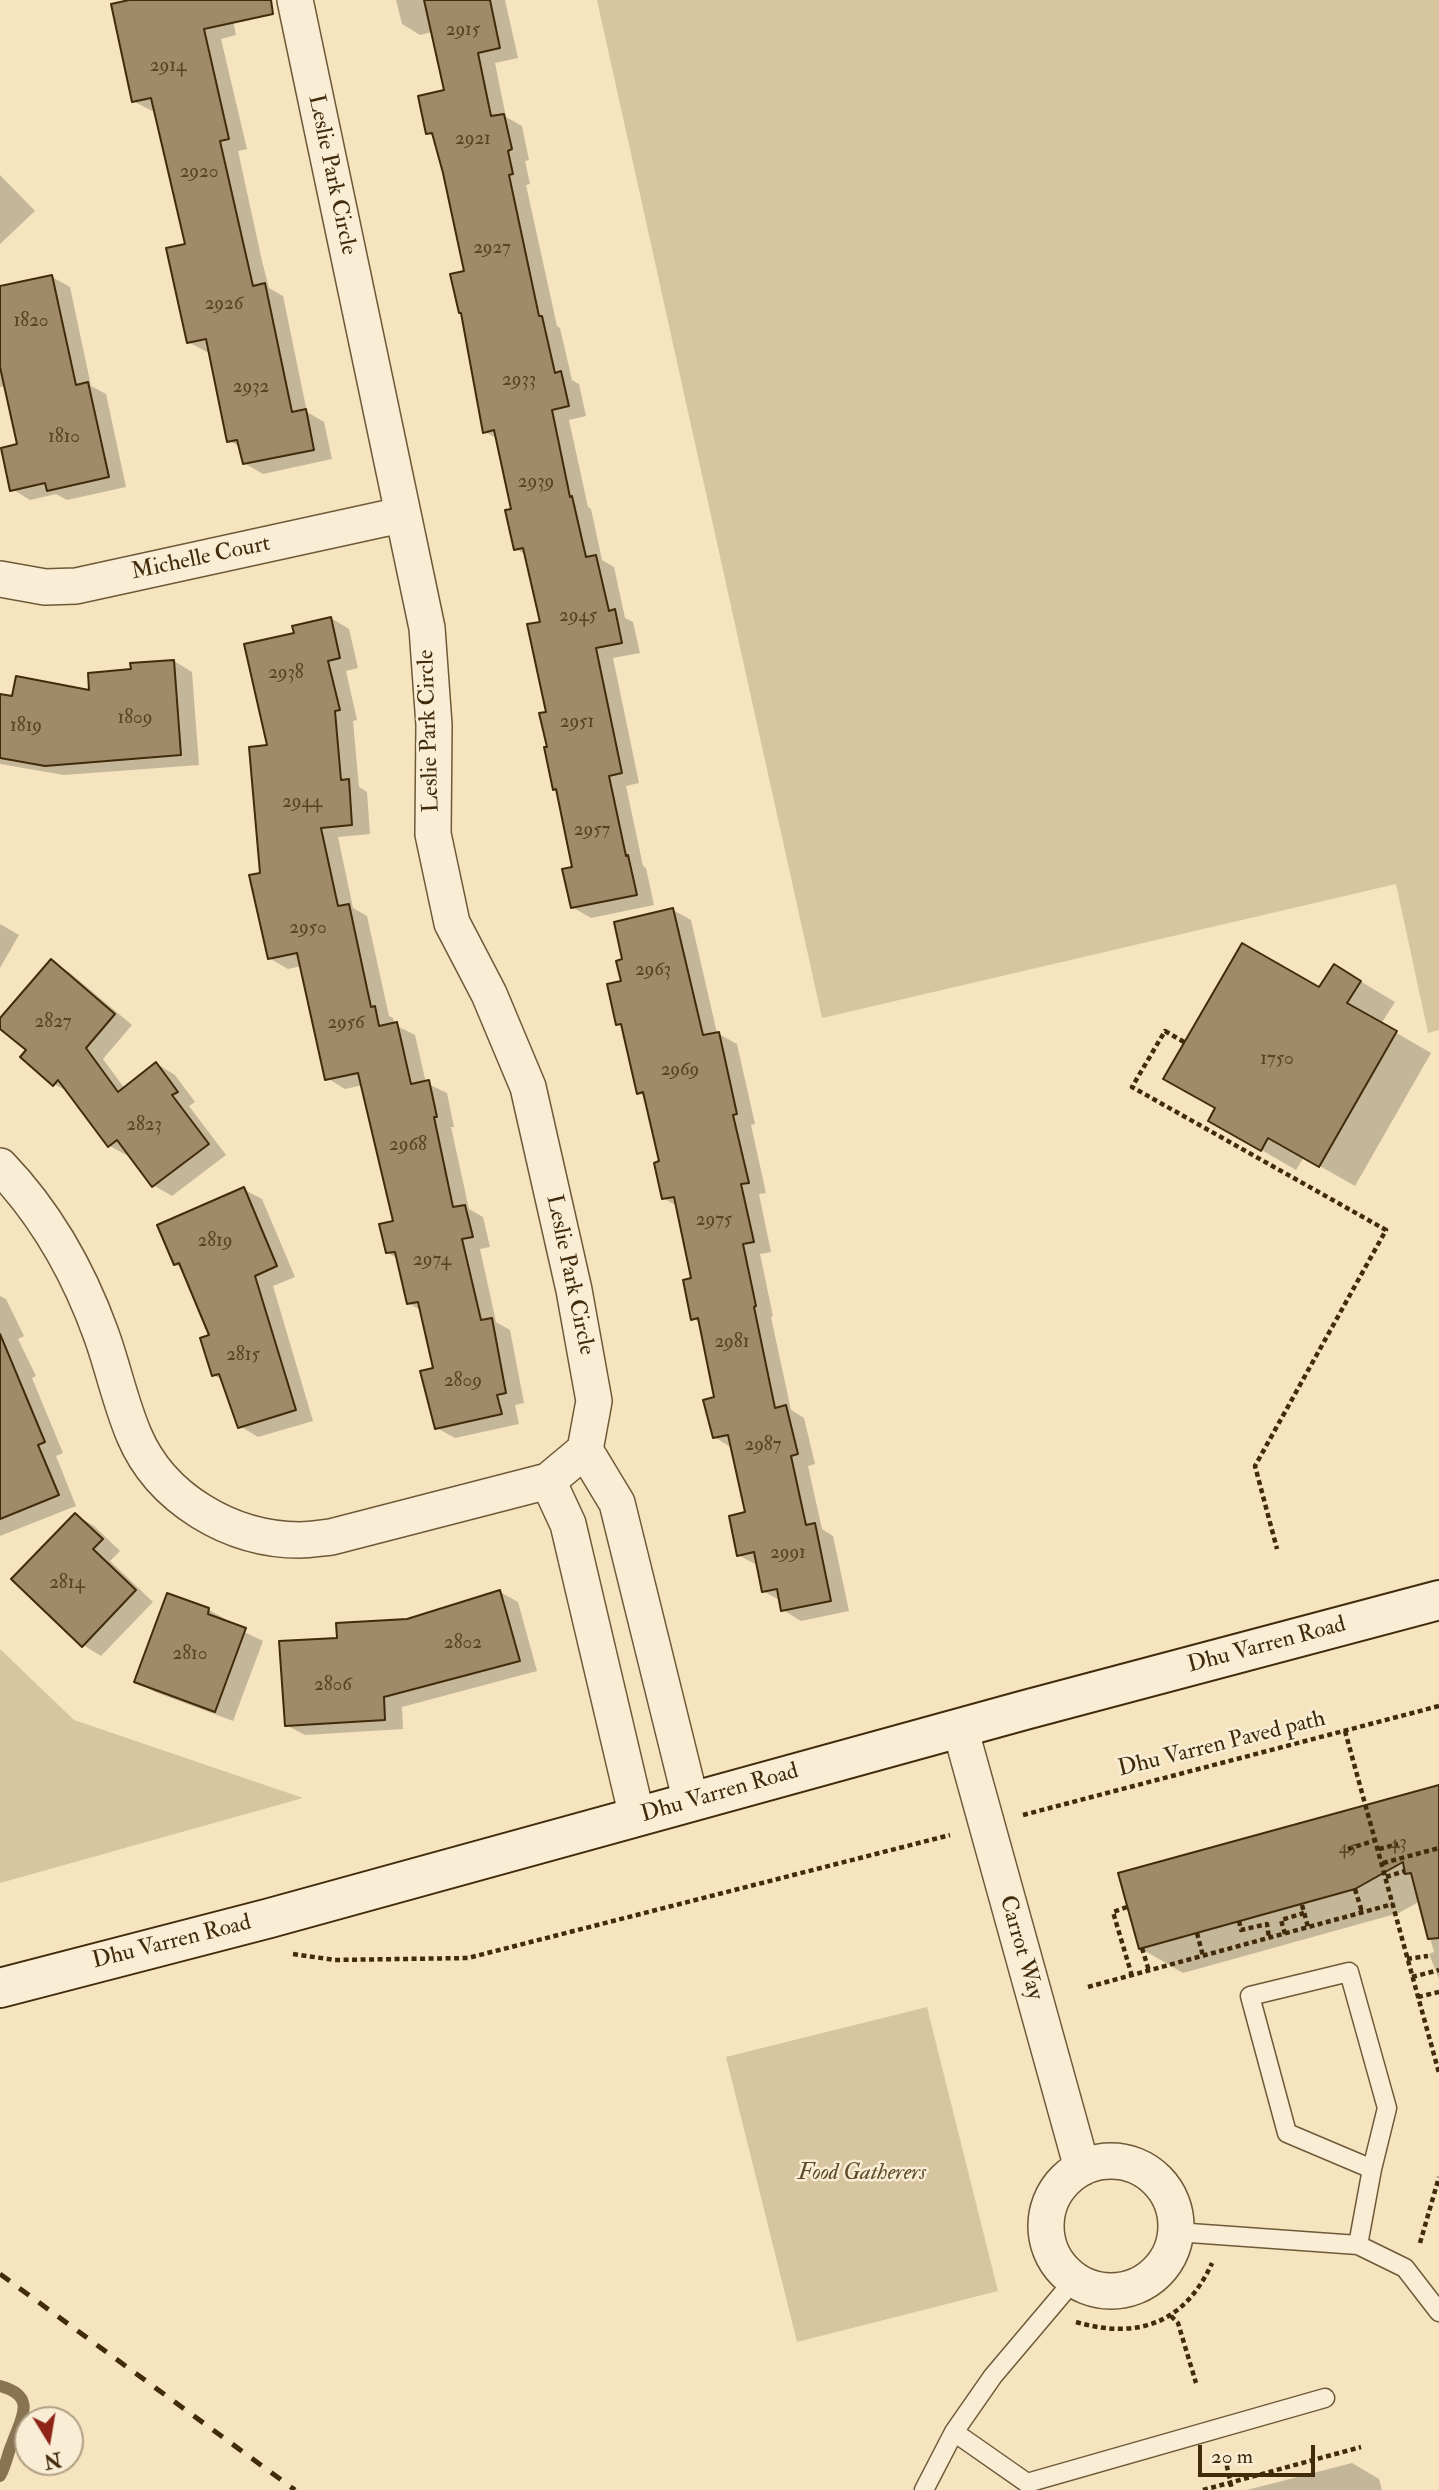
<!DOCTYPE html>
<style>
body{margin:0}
#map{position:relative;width:1439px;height:2490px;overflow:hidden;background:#f6e4bf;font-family:"IM FELL Double Pica",serif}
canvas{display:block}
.north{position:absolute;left:14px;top:2406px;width:70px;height:70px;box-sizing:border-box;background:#f9edd5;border:2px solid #af9f84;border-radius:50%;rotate:169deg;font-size:19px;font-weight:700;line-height:28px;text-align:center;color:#412b0b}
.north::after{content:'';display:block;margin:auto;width:24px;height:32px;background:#8f2418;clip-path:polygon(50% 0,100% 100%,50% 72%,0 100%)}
.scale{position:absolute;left:1198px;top:2445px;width:117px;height:32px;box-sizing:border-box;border:4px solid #412b0b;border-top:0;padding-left:9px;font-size:21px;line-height:24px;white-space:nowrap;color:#412b0b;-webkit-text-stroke:5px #f9edd5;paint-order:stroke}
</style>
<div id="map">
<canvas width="1439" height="2490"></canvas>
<div class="north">N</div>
<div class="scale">20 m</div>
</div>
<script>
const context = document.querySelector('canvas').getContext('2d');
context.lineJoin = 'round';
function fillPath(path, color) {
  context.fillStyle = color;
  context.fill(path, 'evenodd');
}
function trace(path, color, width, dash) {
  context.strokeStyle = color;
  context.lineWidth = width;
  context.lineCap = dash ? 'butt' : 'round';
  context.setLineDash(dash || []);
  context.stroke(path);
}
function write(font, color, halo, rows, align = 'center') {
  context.font = font + ' "IM FELL Double Pica",serif';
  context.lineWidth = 5;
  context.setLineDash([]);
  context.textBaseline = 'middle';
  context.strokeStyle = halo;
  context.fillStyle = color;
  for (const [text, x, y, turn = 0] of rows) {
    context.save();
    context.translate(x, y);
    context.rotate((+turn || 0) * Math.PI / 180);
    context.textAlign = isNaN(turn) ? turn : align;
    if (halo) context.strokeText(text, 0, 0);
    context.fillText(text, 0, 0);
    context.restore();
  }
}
fillPath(new Path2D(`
 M597,0H1439V1030L1428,1033L1396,884L822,1018Z
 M0,1649L74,1720L303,1798L0,1883Z
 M927,2007L998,2291L797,2342L726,2057Z`), '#d7c5a0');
fillPath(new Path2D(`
 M137,0H229L236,35L221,39L247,149L238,151L262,261L269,288L283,296L307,412L324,422L332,459L263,474L244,463L241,447L229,441L211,351L207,352L188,342L187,245L155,110L152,111L133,101Z
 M396,0H505L518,58L495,63L506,117L522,126L529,160L525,161L530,184L526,185L557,326L560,328L572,380L579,384L586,416L569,420L588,507L591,509L602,560L614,567L625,618L633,622L640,653L613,658L639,783L626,786L643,866L646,868L654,905L591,918L572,907L574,869L558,790L555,788L549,748L542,623L526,555L515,548L513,510L498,439L485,432L466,272L435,137L428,133L446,92L432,32L420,35L402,24Z
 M0,175L35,211L0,244Z
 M52,277L70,287L91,386L106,394L126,487L67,500L56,494L30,500L12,489L19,445L6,386L0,387V288Z
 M331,618L349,629L358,668L346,671L357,720L353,721L359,787L367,792L370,834L338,837L353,908L367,916L389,1016L393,1018L395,1025L415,1035L426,1083L447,1093L454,1127H451L469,1209L483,1217L490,1247L480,1249L496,1322L510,1330L524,1403L515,1405L519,1424L455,1438L437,1428L435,1370L422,1311L408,1303L398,1259L387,1252L395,1222L363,1085L345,1089L327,1078L302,966L288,969L269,958L262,874L269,747L296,634Z
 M174,661L192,672L199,765L64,775L0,764V695L14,698L91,692L133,671Z
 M673,910L691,920L717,1033L737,1044L755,1124L751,1125L766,1193L759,1194L771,1252L760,1254L773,1316L771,1317L791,1410L804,1418L815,1464L808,1466L822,1529L833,1536L849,1611L801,1621L783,1610L781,1601L763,1591L757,1565L738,1555L747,1514L732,1448L714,1437L716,1399L700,1323L693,1318V1280L677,1206L663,1198L661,1163L646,1097L638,1093L623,1027L618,1024L624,960Z
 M0,924L19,935L0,968Z
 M51,962L69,972L132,1025L103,1059L125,1089L157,1064L175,1075L195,1102L189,1106L226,1155L172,1196L153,1185L130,1154L128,1156L110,1146L70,1093L54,1084L28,1050L0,1026V1021Z
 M1335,966L1395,1002L1381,1024L1431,1053L1355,1186L1304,1157L1296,1170L1210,1120L1320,989Z
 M243,1189L262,1199L295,1277L273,1286L313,1421L258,1437L240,1426L223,1380L213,1375L212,1336L183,1269L175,1264Z
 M0,1296L6,1299L24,1336L18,1339L36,1376L32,1378L63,1453L56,1456L76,1506L0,1536Z
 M75,1515L94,1526L120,1551L110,1561L153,1602L101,1656L83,1645Z
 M500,1592L518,1602L537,1671L402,1707L403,1729L305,1735L286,1725L339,1640Z
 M209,1610L227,1620L226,1623L263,1641L233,1721L155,1692L136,1681Z
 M1439,1787V1979L1429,1954L1434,1952L1420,1901L1399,1913L1183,1973L1140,1948Z
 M1352,2463L1379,2479L1382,2490H1247Z`), '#0003');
trace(new Path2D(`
 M0,2386C38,2396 21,2418 12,2444C7,2455 6,2466 0,2476`), '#887452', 12);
const building = new Path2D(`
 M129,0H271L273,14L204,29L229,139L220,141L253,286L265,283L292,412L306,409L314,450L243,464L237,440L227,442L206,339L187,343L166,248L185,244L151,98L132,102L111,4Z
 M424,0H490L500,48L478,53L491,116L504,114L512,149L508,151L513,174L509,175L539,316H542L555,373L561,371L569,406L552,410L570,497L572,496L586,557L596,555L609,611L615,609L622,643L596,648L622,773L609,776L626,856L628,855L637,895L571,908L562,869L572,867L556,789L553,790L544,747H547L539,713L546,712L527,624L540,622L523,548L514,550L505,510L511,509L494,430L483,433L461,313H459L450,274L464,271L443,173L432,133L426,134L418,96L444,90Z
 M52,275L76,385L88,382L109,477L47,491L45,483L10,491L1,448L17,444L0,367V286Z
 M331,617L340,658L328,661L340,710L335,711L341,780L349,779L352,825L321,828L338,906L349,904L371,1007L375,1006L379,1026L397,1022L411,1084L429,1080L437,1117H434L453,1207L465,1205L473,1237L462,1239L481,1320L492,1318L506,1393L497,1395L502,1414L435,1429L420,1371L433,1368L418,1302L407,1304L395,1252L386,1253L379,1224L393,1221L358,1073L325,1080L297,953L268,959L249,875L260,873L249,747L267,745L244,644L294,633L292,626Z
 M174,660L181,755L45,766L0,758V694L12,696L16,676L89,690L88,673L131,669L130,663Z
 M673,908L703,1035L719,1032L737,1114L733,1115L749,1183L741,1184L754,1242L743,1244L756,1306L754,1307L775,1408L786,1405L798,1454L791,1456L806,1525L815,1523L831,1601L781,1611L777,1589L762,1592L754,1552L737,1556L729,1516L745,1512L728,1435L713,1438L703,1400L714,1397L698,1318L691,1320L683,1280L691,1278L674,1197L662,1199L654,1163L659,1161L643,1092L637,1094L621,1024L616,1025L607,984L621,981L616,961L622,959L614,922Z
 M1242,943L1319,987L1334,964L1361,981L1347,1003L1397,1031L1319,1167L1268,1138L1261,1151L1208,1121L1215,1108L1163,1079Z
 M51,959L115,1014L86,1048L118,1092L156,1062L178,1092L172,1095L209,1144L152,1187L117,1140L108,1147L58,1080L53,1086L20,1057L26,1050L0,1029V1018Z
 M244,1187L277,1266L255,1276L296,1410L238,1428L219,1374L212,1376L200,1338L209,1335L179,1263L174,1265L157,1225Z
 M0,1334L45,1442L38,1445L59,1495L0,1519Z
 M75,1513L103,1539L93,1549L136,1590L82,1647L11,1579Z
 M500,1590L520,1661L384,1697L385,1720L285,1726L279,1641L337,1638L336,1623L407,1619Z
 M167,1593L209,1608L208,1614L246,1628L215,1712L134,1682Z
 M1439,1785V1938L1428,1939L1411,1873L1405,1874L1403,1862L1355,1889L1139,1949L1118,1873Z`);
fillPath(building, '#9f8b69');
trace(building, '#412b0b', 2);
const lane = new Path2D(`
 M1176,2232L1358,2245L1405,2268L1439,2312
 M1358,2245L1372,2169L1387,2108L1349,1972L1250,1996L1287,2133L1372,2169
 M954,2432L1027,2483L1325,2398
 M924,2490L954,2432L993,2376L1075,2279`);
const street = new Path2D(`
 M0,579L45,587L76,586L401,515
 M0,1166C45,1213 79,1273 101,1334C113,1367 120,1402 134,1435C161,1499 231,1540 300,1540C310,1540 321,1538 331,1537L548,1481L585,1450L594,1401L574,1290L528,1087L489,994L452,923L433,834L434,725L427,628L295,0
 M585,1450L617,1503L691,1802
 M548,1481L568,1524L637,1817
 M960,1728L1082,2168
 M1046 2226a65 65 0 1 1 130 0a65 65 0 1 1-130 0Z`);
const secondary = new Path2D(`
 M0,1988L270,1918L1025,1710L1439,1600`);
trace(lane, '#6e5938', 21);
trace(street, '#6e5938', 38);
trace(secondary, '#412b0b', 42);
trace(new Path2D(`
 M1184,1042L1165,1031L1132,1087L1386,1230L1255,1466L1277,1549
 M1345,1731L1439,2073
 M1023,1815L1439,1706
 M1348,1849L1376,1840
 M1379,1849L1398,1844
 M1383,1863L1439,1848
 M1386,1877L1405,1871
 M1355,1889L1362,1912
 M1302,1905L1308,1927
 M1127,1907L1113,1912L1132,1976
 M1239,1921L1241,1930L1267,1924L1269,1938
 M1197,1933L1203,1956
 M1285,1934L1281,1920L1304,1913
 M1142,1948L1149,1971
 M293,1954L335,1960L468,1958L950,1835
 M1407,1959L1428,1956
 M1412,1977L1439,1970
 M1088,1987L1393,1904
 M1418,1997L1439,1992
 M1420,2243L1439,2177
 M1171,2316L1178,2323L1196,2383
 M1076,2322C1138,2340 1185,2323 1212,2263
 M1225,2457L1232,2490
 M1203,2490L1361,2447`), '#412b0b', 4.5, [5, 3.5]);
trace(lane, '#f9edd5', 18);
trace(street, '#f9edd5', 35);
trace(secondary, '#f9edd5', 38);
trace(new Path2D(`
 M0,2274L295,2490`), '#412b0b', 5, [12, 12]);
write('19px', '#584322', null, [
 ["2915",463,31],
 ["2914",168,67],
 ["2921",473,140],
 ["2920",199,173],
 ["2927",492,249],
 ["2926",224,305],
 ["1820",31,322],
 ["2933",519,381],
 ["2932",251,388],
 ["1810",64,438],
 ["2939",536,483],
 ["2945",578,617],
 ["2938",286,674],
 ["1809",135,719],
 ["2951",577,723],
 ["1819",26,727],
 ["2944",302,803],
 ["2957",592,831],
 ["2950",308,929],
 ["2963",653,971],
 ["2827",53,1023],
 ["2956",346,1024],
 ["1750",1277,1060],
 ["2969",680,1071],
 ["2823",144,1126],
 ["2968",408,1146],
 ["2975",714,1221],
 ["2819",215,1242],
 ["2974",432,1261],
 ["2981",732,1343],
 ["2815",243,1356],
 ["2809",463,1382],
 ["2987",763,1446],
 ["2991",788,1554],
 ["2814",67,1584],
 ["2802",463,1644],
 ["2810",190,1655],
 ["2806",333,1686],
 ["43",1398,1844],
 ["45",1348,1849]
]);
write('23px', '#412b0b', '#f9edd5', [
 ["Leslie Park Circle",331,175,78],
 ["Michelle Court",201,559,-12],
 ["Leslie Park Circle",430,731,-92],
 ["Leslie Park Circle",569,1275,78],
 ["Dhu Varren Road",1267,1646,-15],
 ["Dhu Varren Paved path",1222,1745,-14],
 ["Dhu Varren Road",720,1794,-16],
 ["Dhu Varren Road",172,1943,-14],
 ["Carrot Way",1020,1948,74]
]);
write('italic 23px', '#5f4a29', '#f9edd5', [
 ["Food Gatherers",862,2174]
]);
</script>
